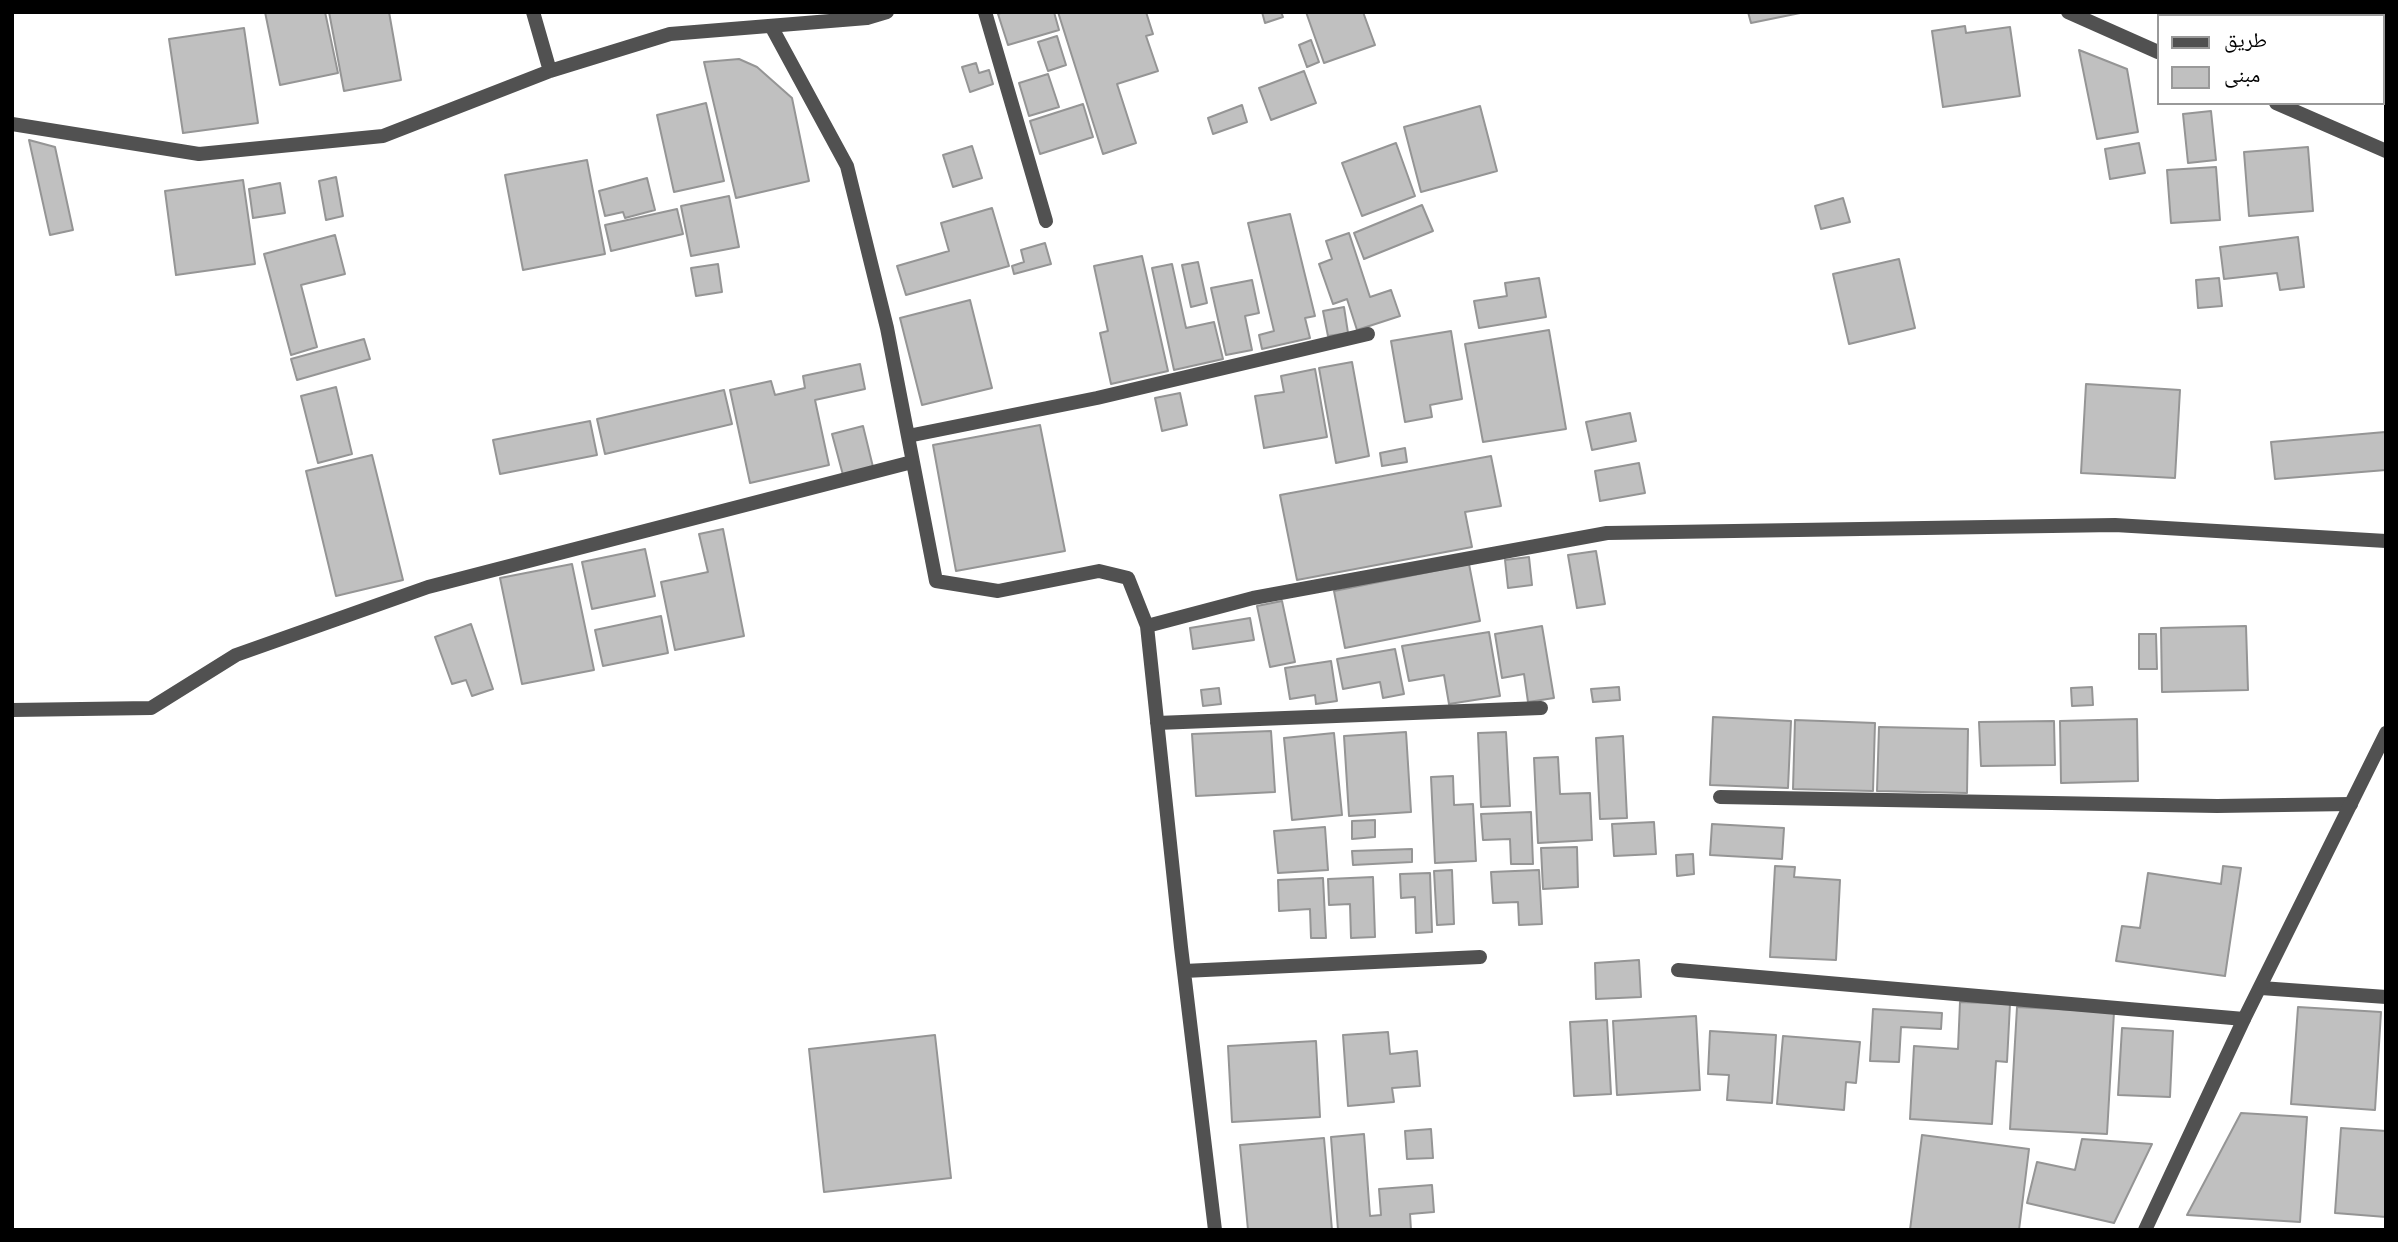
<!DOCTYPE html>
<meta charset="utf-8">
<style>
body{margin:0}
#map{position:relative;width:2398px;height:1242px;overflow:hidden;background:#fff;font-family:Helvetica,"Noto Naskh Arabic",sans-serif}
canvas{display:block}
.frame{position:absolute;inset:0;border:14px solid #000;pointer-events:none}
.legend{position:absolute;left:2157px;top:14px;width:228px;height:91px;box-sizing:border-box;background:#fff;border:2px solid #999;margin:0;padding:9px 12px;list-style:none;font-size:21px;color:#000}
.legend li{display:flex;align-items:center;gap:14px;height:35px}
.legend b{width:35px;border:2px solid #999}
</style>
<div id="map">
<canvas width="2398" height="1242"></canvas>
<div class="frame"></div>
<ul class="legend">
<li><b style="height:9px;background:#515151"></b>طريق</li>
<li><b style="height:19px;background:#c0c0c0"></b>مبنى</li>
</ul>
</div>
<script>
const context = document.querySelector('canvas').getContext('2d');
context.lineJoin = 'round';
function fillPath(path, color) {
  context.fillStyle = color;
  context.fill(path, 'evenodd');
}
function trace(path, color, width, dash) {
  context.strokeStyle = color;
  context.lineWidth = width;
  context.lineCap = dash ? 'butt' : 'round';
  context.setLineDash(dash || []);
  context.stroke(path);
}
const building = new Path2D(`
 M265,12H325L338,73L280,85Z
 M329,12H389L401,80L344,91Z
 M1003,12H1054L1059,30L1008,45L998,14Z
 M1058,12H1146L1153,34L1146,36L1158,71L1117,84L1136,143L1103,154Z
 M1262,12H1281L1283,17L1265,23Z
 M1306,12H1363L1375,45L1324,63Z
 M1748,12H1805L1751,23Z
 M2356,12H2386V48H2382V16H2356Z
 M1965,26L1966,33L2010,27L2020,96L1943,107L1932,31Z
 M244,28L258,123L183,133L169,39Z
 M1057,36L1066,65L1048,71L1038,42Z
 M1311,40L1319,62L1307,67L1299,45Z
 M2079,50L2127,69L2138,132L2097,139Z
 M739,59L757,67L792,98L809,181L736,198L704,62Z
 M976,63L979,73L989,70L993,84L970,92L962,67Z
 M1304,71L1316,103L1271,120L1259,88Z
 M1048,74L1059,107L1029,116L1019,83Z
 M706,103L724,181L674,192L657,115Z
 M1083,104L1093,137L1040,154L1030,121Z
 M1242,105L1247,122L1213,134L1208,118Z
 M1480,106L1497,171L1421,192L1404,127Z
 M2211,111L2216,160L2188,163L2183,114Z
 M29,140L55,147L73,230L50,235Z
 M1396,143L1415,196L1362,216L1342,163Z
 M2139,143L2145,173L2110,179L2105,149Z
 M972,146L982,178L953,187L943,155Z
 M2308,147L2313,211L2249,216L2244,152Z
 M587,160L605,254L523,270L505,175Z
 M2216,167L2220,220L2171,223L2167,170Z
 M336,177L343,216L326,220L319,181Z
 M647,178L655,210L625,218L623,212L605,216L599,191Z
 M243,180L255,264L176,275L165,191Z
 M280,183L285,213L253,218L249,189Z
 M729,196L739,247L691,256L681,206Z
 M1843,198L1850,222L1821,229L1815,206Z
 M1422,205L1433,231L1364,259L1354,233Z
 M992,208L1009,266L906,295L897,266L949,251L941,223Z
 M677,209L683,234L611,251L605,225Z
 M1290,214L1315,316L1305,318L1310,338L1262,349L1259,335L1274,331L1248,223Z
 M1349,233L1370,297L1391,290L1400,316L1357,330L1347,299L1333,304L1319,264L1332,259L1326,241Z
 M335,235L345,274L301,285L317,347L291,355L264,254Z
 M2298,237L2304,287L2280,290L2277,273L2224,279L2220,247Z
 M1045,243L1051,264L1014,274L1012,266L1024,262L1021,250Z
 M1142,256L1168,371L1111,384L1100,333L1108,331L1094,266Z
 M1899,259L1915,328L1849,344L1833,274Z
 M1198,262L1207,303L1191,307L1182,265Z
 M718,264L722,292L696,296L691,268Z
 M1172,264L1186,328L1214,322L1223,359L1174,370L1152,268Z
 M1539,278L1546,317L1479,328L1474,301L1507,296L1505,283Z
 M2219,278L2222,306L2198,308L2196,280Z
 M1252,280L1259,313L1245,316L1252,350L1226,355L1211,288Z
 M970,300L992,388L922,405L900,318Z
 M1344,307L1348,333L1328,336L1323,311Z
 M1549,330L1566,429L1483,442L1465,344Z
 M1451,331L1462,399L1430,405L1432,417L1405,422L1391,341Z
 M364,339L370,359L297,380L291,359Z
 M1352,362L1369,456L1336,463L1319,368Z
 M860,364L865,389L815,400L829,465L750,483L730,390L771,381L775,395L805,388L803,376Z
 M1315,369L1327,437L1264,448L1255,396L1284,392L1281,376Z
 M2086,384L2180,390L2175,478L2081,473Z
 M336,387L352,454L318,463L301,396Z
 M724,390L732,424L605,454L597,419Z
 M1180,393L1187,425L1162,431L1155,398Z
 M1630,413L1636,441L1592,450L1586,422Z
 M590,421L597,455L500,474L493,440Z
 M1040,425L1065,551L956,571L933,445Z
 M863,426L873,467L843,475L832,434Z
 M2385,432L2386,470L2275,479L2271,442Z
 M1405,448L1407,462L1382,466L1380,453Z
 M372,455L403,580L336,596L306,471Z
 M1491,456L1501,506L1465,512L1472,547L1297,580L1280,495Z
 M1639,463L1645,493L1600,501L1595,471Z
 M723,529L744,636L675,650L661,582L708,572L699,534Z
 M645,549L655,596L592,609L582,562Z
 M1596,551L1605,604L1577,608L1568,555Z
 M1529,557L1532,585L1508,588L1505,560Z
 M572,564L594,670L522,684L500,578Z
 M1469,564L1480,621L1345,648L1334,591Z
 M1282,601L1295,662L1270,667L1257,606Z
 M661,616L668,653L603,666L595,630Z
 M1250,618L1254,640L1193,649L1190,628Z
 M471,624L493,689L472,696L466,680L452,684L435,637Z
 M1542,626L1554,698L1528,702L1524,674L1502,678L1495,634Z
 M2246,626L2248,690L2162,692L2161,628Z
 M1489,632L1500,696L1449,704L1444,675L1409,681L1402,646Z
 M2139,634H2156L2157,669H2139Z
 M1395,649L1404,694L1383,698L1380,682L1343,689L1337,659Z
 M1331,661L1337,701L1316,704L1315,695L1290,699L1285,668Z
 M1619,687L1620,700L1593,702L1591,689Z
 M2092,687L2093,705L2072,706L2071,688Z
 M1219,688L1221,704L1203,706L1201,690Z
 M1713,717L1791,721L1788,788L1710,785Z
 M2137,719L2138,781L2061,783L2060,721Z
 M1795,720L1875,723L1873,791L1793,789Z
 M2054,721L2055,765L1981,766L1979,722Z
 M1879,727L1968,729L1967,793L1877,791Z
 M1271,731L1275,792L1196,796L1192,734Z
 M1406,732L1411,812L1349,816L1344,736Z
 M1506,732L1510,806L1481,807L1478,733Z
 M1334,733L1342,815L1292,820L1284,738Z
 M1623,736L1627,818L1600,819L1596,738Z
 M1558,757L1560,794L1590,793L1592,840L1538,843L1534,758Z
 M1453,776L1454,805L1473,804L1476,861L1435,863L1431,777Z
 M1531,812L1533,864H1511L1510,839L1483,840L1481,814Z
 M1375,820V837L1352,839V821Z
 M1654,822L1656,854L1614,856L1612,824Z
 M1712,824L1784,828L1782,859L1710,855Z
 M1325,827L1328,870L1278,873L1274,831Z
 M1577,847L1578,887L1543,889L1541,848Z
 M1412,849V862L1353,865L1352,851Z
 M1693,854L1694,874L1677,876L1676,855Z
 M1775,866L1795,867L1794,877L1840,880L1836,960L1770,957Z
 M2223,866L2241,868L2225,976L2116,961L2122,926L2140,928L2148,873L2221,884Z
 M1452,870L1454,924L1437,925L1434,871Z
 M1539,870L1542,924L1519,925L1518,902L1493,903L1491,872Z
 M1430,873L1432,932L1416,933L1415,897L1401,898L1400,874Z
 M1373,877L1375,937L1351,938L1350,904L1329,905L1328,879Z
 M1323,878L1326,938H1311L1310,909L1279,911L1278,880Z
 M1639,960L1641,997L1596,999L1595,963Z
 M1960,1002L2010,1004L2007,1062L1996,1061L1992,1124L1910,1119L1914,1046L1958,1049Z
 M2017,1007L2114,1012L2107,1134L2010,1129Z
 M2298,1007L2381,1012L2375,1110L2291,1104Z
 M1873,1009L1942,1013L1941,1029L1901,1027L1899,1062L1870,1061Z
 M1696,1016L1700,1090L1617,1095L1613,1021Z
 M1607,1020L1611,1094L1574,1096L1570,1022Z
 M2122,1028L2173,1031L2170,1097L2118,1095Z
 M1710,1031L1776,1035L1772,1103L1727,1100L1729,1075L1708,1074Z
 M1388,1032L1390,1054L1417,1051L1420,1086L1392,1088L1394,1102L1348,1106L1343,1035Z
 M935,1035L951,1178L824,1192L809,1049Z
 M1783,1036L1860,1042L1856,1083L1846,1082L1844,1110L1777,1104Z
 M1316,1041L1320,1117L1232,1122L1228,1046Z
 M2241,1113L2307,1117L2300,1222L2187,1215Z
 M2341,1128L2386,1131V1217L2335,1213Z
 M1431,1129L1433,1158L1407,1159L1405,1131Z
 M1364,1134L1370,1216L1381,1215L1379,1189L1432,1185L1434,1212L1410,1214L1411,1230H1338L1331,1137Z
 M1922,1135L2029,1149L2019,1230H1910Z
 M1324,1138L1332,1230H1248L1240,1145Z
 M2082,1139L2152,1144L2114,1223L2027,1203L2037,1162L2075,1170Z`);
fillPath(building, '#c0c0c0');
trace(building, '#959595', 2);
trace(new Path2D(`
 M533,12L550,71
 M985,12L1046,221
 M2068,12L2158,52
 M2241,12L2249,16
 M771,26L847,166L887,328L936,581L998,591L1099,571L1128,578L1147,626L1181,947L1215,1230
 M2382,72L2386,74
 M2276,103L2386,151
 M12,124L199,154L383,136L550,71L670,34L867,18L887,12
 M908,436L1097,398L1368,334
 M1147,626L1253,598L1607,533L2115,525L2386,541
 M12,710L151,708L236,655L428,587L912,462
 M1157,723L1541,708
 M1720,797L2217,806L2351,804
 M1678,970L2244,1019
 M1184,971L1480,957
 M2261,988L2386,997`), '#515151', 14);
trace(new Path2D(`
 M2145,1230L2244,1019L2386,733`), '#515151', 14);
</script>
